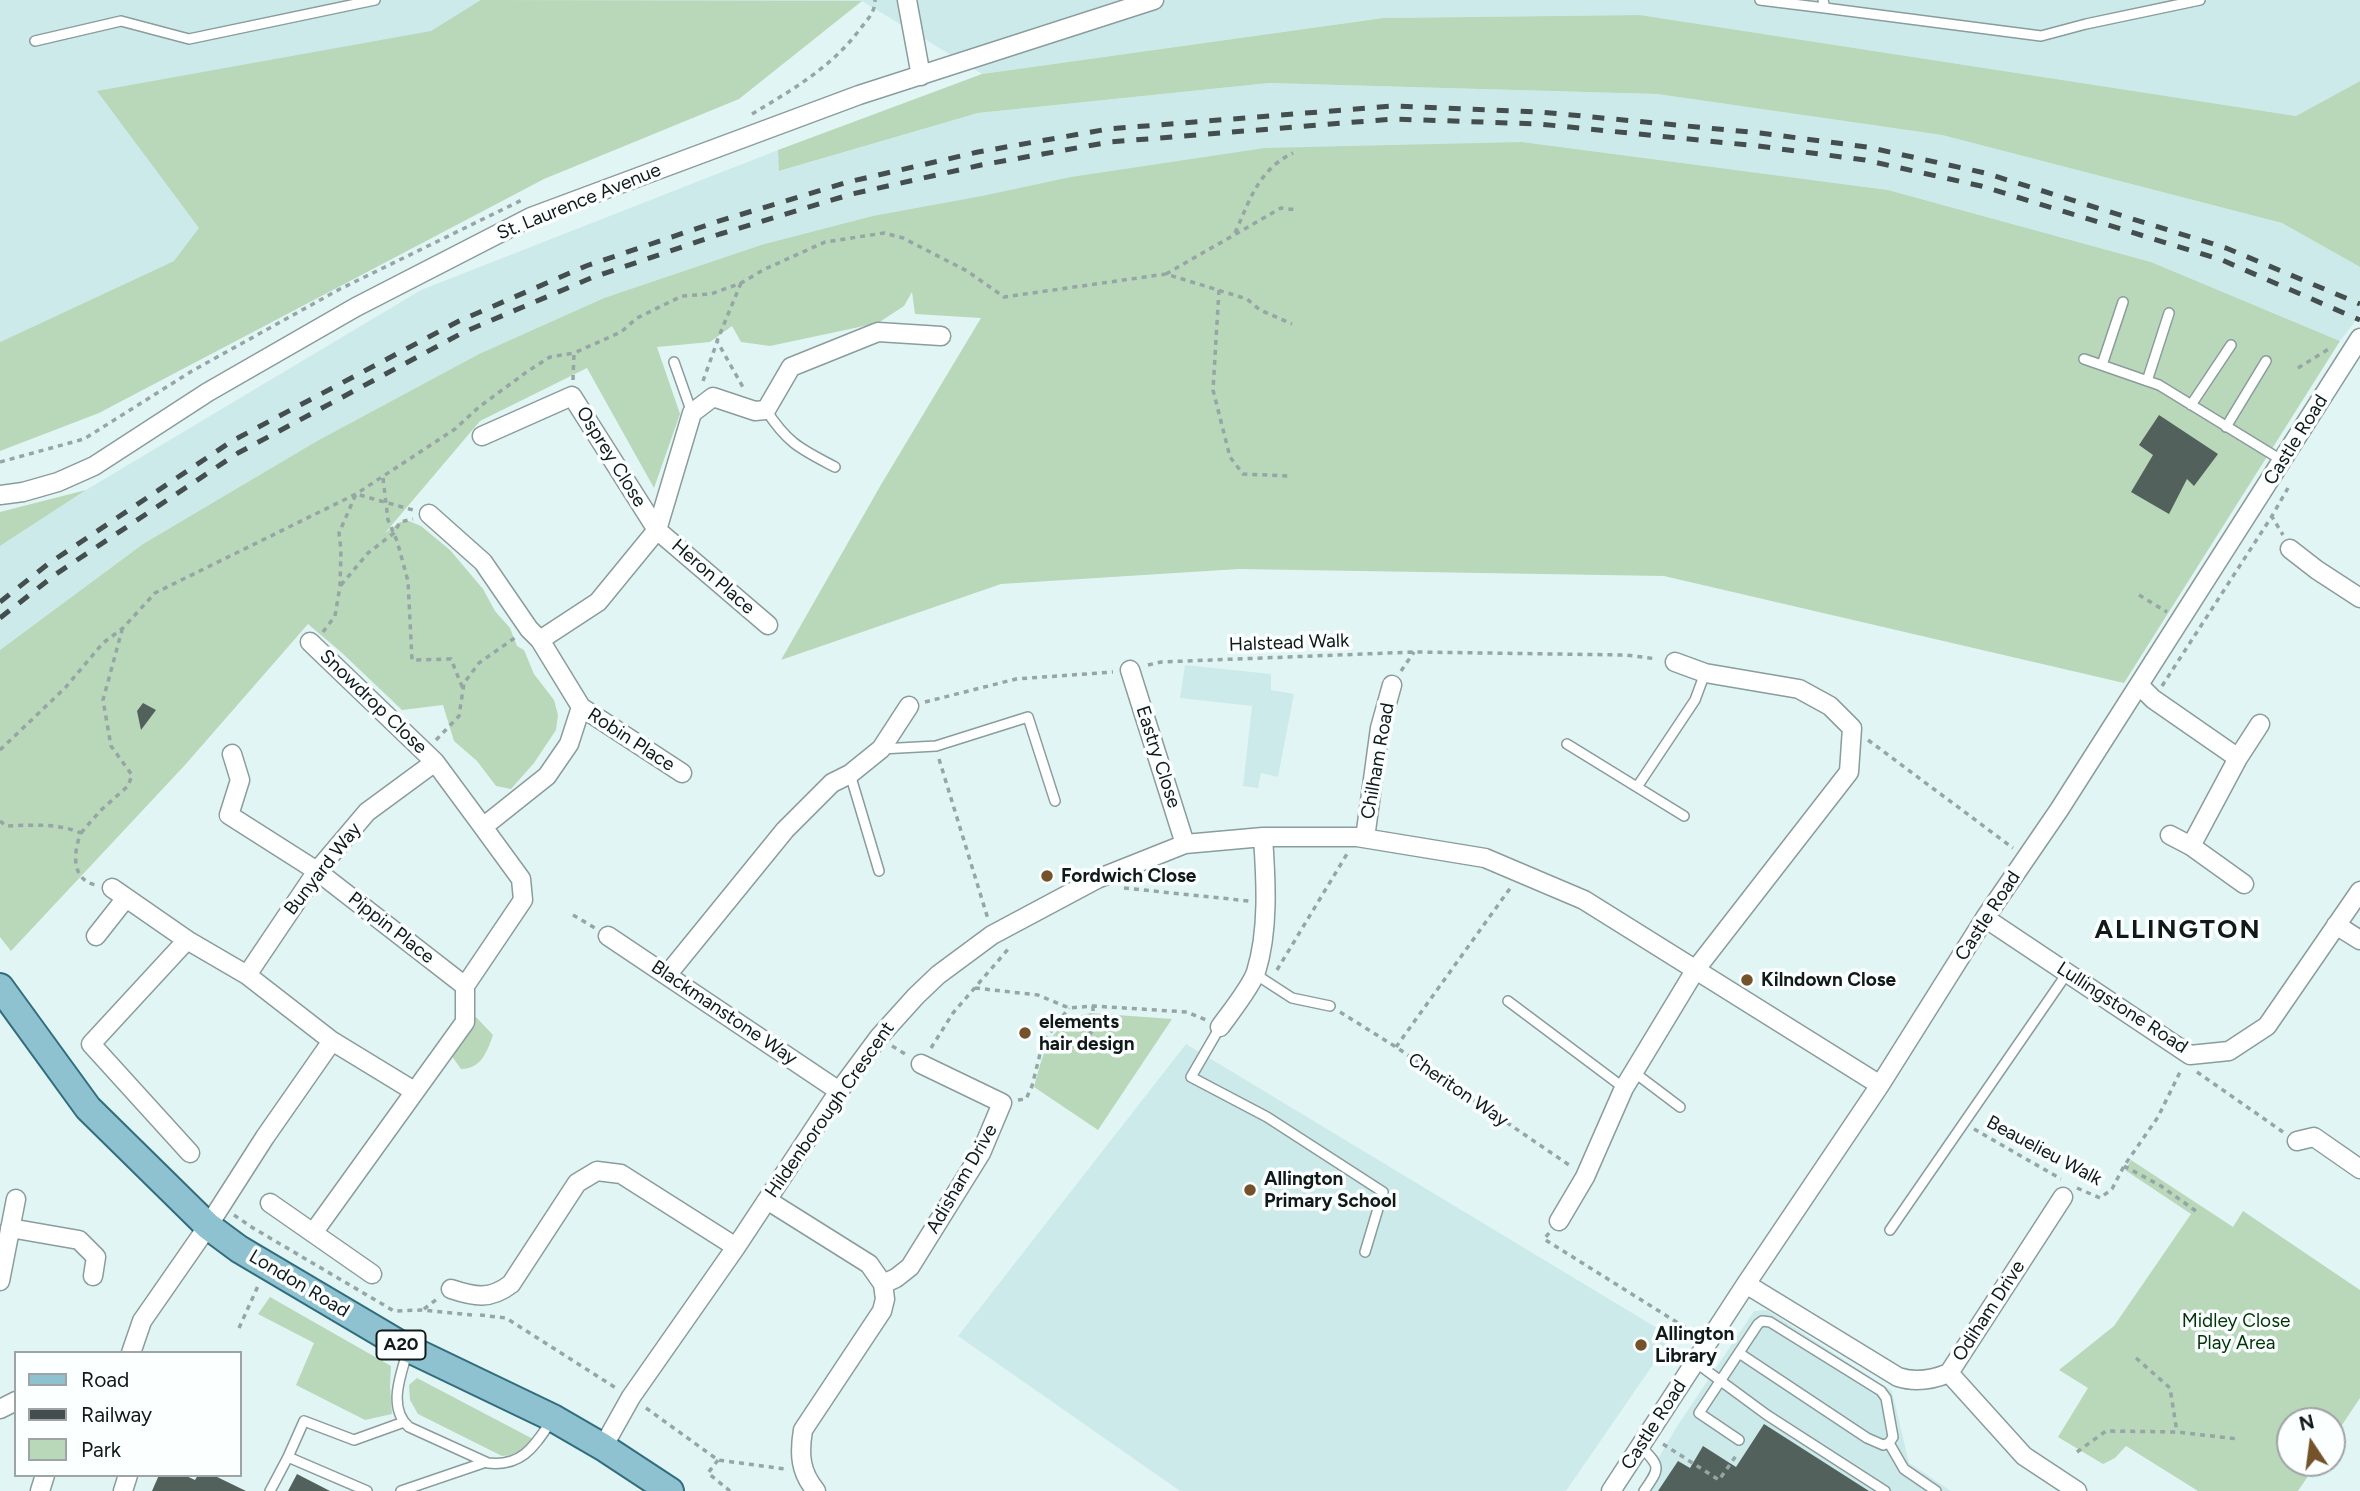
<!DOCTYPE html>
<style>
body{margin:0}
#map{position:relative;width:2360px;height:1491px;overflow:hidden;background:#e2f5f5;font-family:Figtree,sans-serif}
canvas{display:block}
.legend{position:absolute;left:14px;top:1351px;width:228px;height:126px;box-sizing:border-box;background:#fbffff;border:2px solid #9ea3a3;margin:0;padding:9px 12px;list-style:none;font-size:21px;color:#121919}
.legend li{display:flex;align-items:center;gap:14px;height:35px}
.legend b{width:35px;border:2px solid #9ea3a3}
.north{position:absolute;left:2276px;top:1407px;width:70px;height:70px;box-sizing:border-box;background:#fbffff;border:2px solid #9ea3a3;border-radius:50%;rotate:347deg;font-size:19px;font-weight:700;line-height:28px;text-align:center;color:#121919}
.north::after{content:'';display:block;margin:auto;width:24px;height:32px;background:#74522a;clip-path:polygon(50% 0,100% 100%,50% 72%,0 100%)}
</style>
<div id="map">
<canvas width="2360" height="1491"></canvas>
<ul class="legend">
<li><b style="height:9px;background:#8ec2d1"></b>Road</li>
<li><b style="height:9px;background:#444e4e"></b>Railway</li>
<li><b style="height:19px;background:#b9d7b9"></b>Park</li>
</ul>
<div class="north">N</div>
</div>
<script>
const context = document.querySelector('canvas').getContext('2d');
context.lineJoin = 'round';
function fillPath(path, color) {
  context.fillStyle = color;
  context.fill(path, 'evenodd');
}
function trace(path, color, width, dash) {
  context.strokeStyle = color;
  context.lineWidth = width;
  context.lineCap = dash ? 'butt' : 'round';
  context.setLineDash(dash || []);
  context.stroke(path);
}
function write(font, color, halo, rows, align = 'center') {
  context.font = font + ' Figtree,sans-serif';
  context.lineWidth = 7;
  context.setLineDash([]);
  context.textBaseline = 'middle';
  context.strokeStyle = halo;
  context.fillStyle = color;
  for (const [text, x, y, turn = 0] of rows) {
    context.save();
    context.translate(x, y);
    context.rotate((+turn || 0) * Math.PI / 180);
    context.textAlign = isNaN(turn) ? turn : align;
    if (halo) context.strokeText(text, 0, 0);
    context.fillText(text, 0, 0);
    context.restore();
  }
}
fillPath(new Path2D(`
 M0,0H2360V81L2296,116L1640,15L1382,18L982,74L862,1L174,261L0,342Z
 M1269,83L1657,94L1942,135L2282,223L2360,267V315L2340,341L2151,262L1888,190L1522,142L761,245L604,298L479,354L317,441L143,544L0,650V546L86,490L421,290L778,150L780,171L978,113Z
 M1185,665L1271,674V690L1294,694L1278,777L1261,773L1258,788L1243,786L1252,706L1180,698Z
 M1186,1044L1672,1337L1566,1491H1180L958,1336Z
 M1767,1310L1892,1391L1909,1463L1951,1491H1639L1676,1428L1754,1311Z`), '#cdeaea');
fillPath(new Path2D(`
 M481,0L862,1L739,99L544,179L99,413L0,451V342L174,261L199,228L97,91L431,31Z
 M1640,15L2296,116L2360,81V267L2282,223L1942,135L1657,94L1269,83L978,113L779,171L778,150L982,74L1383,18Z
 M1522,142L1888,190L2151,262L2340,341L2124,683L1664,576L1239,569L1001,584L781,660L882,483L981,318L915,314L912,292L904,306L878,323L770,346L741,342L732,326L710,342L657,347L680,414L654,488L587,368L480,421L385,533L400,522L409,521L421,526L450,550L483,589L495,611L510,628L517,646L524,650L534,674L554,700L558,715L556,730L534,763L511,789L496,786L477,761L454,741L443,705L402,710L341,652L308,624L185,765L11,951L0,937V650L143,544L317,441L479,354L604,298L761,245L873,216L982,196L1071,177L1265,148Z
 M86,490L0,546V512Z
 M1090,1013L1172,1019L1098,1130L1034,1087C1044,1051 1049,1023 1090,1013Z
 M476,1017L493,1035C487,1052 481,1069 461,1069L451,1055L470,1018Z
 M2131,1160L2233,1227L2243,1211L2360,1290V1398L2332,1440V1421H2290V1463H2317L2298,1491H2198L2126,1446L2115,1458L2103,1464L2058,1437L2088,1388L2059,1370L2114,1326L2191,1214L2125,1170Z
 M270,1297L391,1366L390,1386L392,1414L365,1420L296,1385L314,1343L258,1314Z
 M417,1378L533,1439C524,1450 516,1455 502,1456L418,1414L410,1400L409,1385Z`), '#b9d7b9');
fillPath(new Path2D(`
 M2159,415L2218,454L2194,486L2187,479L2169,514L2131,492L2153,455L2139,445Z
 M143,703L156,710L141,730L137,711Z
 M1764,1424L1869,1491H1658L1678,1461L1690,1468L1703,1446L1736,1467Z
 M297,1474L330,1491H288Z
 M159,1475H184L195,1480L198,1475H213L246,1491H152Z`), '#52615b');
const service = new Path2D(`
 M1760,0L1825,8L1823,0
 M1825,8L2041,36L2086,24L2200,0
 M35,41L121,21L189,39L375,0
 M2084,359L2159,385L2283,461
 M674,362L692,413
 M2102,365L2123,302
 M2147,381L2169,313
 M2191,405L2231,345
 M766,410C788,444 801,449 835,467
 M2226,427L2266,361
 M1567,744L1684,816
 M881,749L936,746L1028,717L1055,801
 M850,774L879,871
 M1637,787L1695,700L1705,673
 M1255,974L1292,998L1330,1006
 M1508,1001L1624,1088
 M1220,1027L1191,1077L1267,1117L1383,1192L1365,1252
 M1635,1073L1680,1107
 M1890,1230L2068,972
 M408,1350C401,1374 387,1408 409,1427L488,1463C523,1467 535,1445 552,1420
 M1695,1362L1767,1415L1885,1491
 M1739,1440L1699,1413L1758,1324L1762,1321L1770,1322L1881,1391L1886,1398L1893,1437L1889,1443L1883,1445L1867,1438L1739,1353
 M1889,1443L1904,1469L1936,1491
 M1641,1447C1661,1467 1660,1468 1644,1491
 M270,1491L288,1457
 M367,1491L288,1457L304,1421L354,1440L404,1422
 M401,1491L486,1462`);
const minor = new Path2D(`
 M907,0L921,76
 M482,436L572,396L657,530L768,625
 M0,495L23,492L58,482L94,466L208,392L356,307L531,217L859,95L1154,0
 M429,514L483,562L529,629L540,640
 M2290,549L2317,570L2360,598
 M310,642L435,762
 M1130,670L1185,844
 M2139,685L2153,699L2238,758
 M581,707L682,773
 M232,754L240,780L229,815L317,871L465,986
 M2170,835L2191,846L2244,884
 M1365,838L1380,728L1392,685
 M2191,846L2238,758L2260,724
 M112,888L187,940
 M1985,918L2190,1055L2229,1051L2267,1026L2360,891
 M2336,925L2360,940
 M96,936L126,898
 M608,936L839,1091
 M667,975L785,830L832,783L850,774L881,749L909,706
 M1220,1027C1230,1013 1251,987 1256,972C1269,930 1266,880 1263,837
 M332,1041L414,1091
 M2297,1141L2314,1137L2360,1169
 M190,1153L91,1044L187,940L247,975
 M767,1200L869,1264L883,1284L885,1299L882,1311L803,1430C799,1454 800,1472 816,1491
 M270,1203L372,1274
 M1559,1221L1585,1177L1624,1088L1696,969L1849,772L1852,728L1830,706L1799,689L1705,673L1675,662
 M10,1228L79,1240L96,1257L93,1276
 M313,1233L465,1022V986L523,900L521,879L483,827
 M0,1281L16,1199
 M883,1284L896,1278L910,1267L981,1153L1002,1103L921,1064
 M1746,1284L1898,1377C1916,1383 1932,1380 1949,1373L2063,1197
 M451,1289C475,1297 490,1300 511,1284L577,1183L597,1171L621,1174L736,1247
 M131,1353L142,1321L208,1226L265,1137L332,1041L247,975L317,871L367,812L435,762L483,827L547,776L569,744L581,707L540,640L598,602L657,530L692,413L713,397L755,411L766,410L791,367L878,332L941,336
 M1949,1373L2024,1456L2077,1491
 M0,1409L16,1401
 M603,1447L631,1397L736,1247L839,1091L879,1037L916,996L938,975L992,935L1097,879L1185,844L1263,837H1357L1485,858L1584,900L1880,1085
 M40,1491L45,1475
 M123,1491L128,1475
 M1611,1491L1746,1284L1880,1085L1985,918L2059,810L2360,338`);
const primary = new Path2D(`
 M0,987L88,1108L208,1226L239,1249L403,1346L553,1418L603,1447L670,1491`);
trace(service, '#8a9c9c', 12);
trace(minor, '#8a9c9c', 21);
trace(primary, '#316d7d', 30);
trace(new Path2D(`
 M752,114C792,90 832,67 860,29C868,19 875,12 875,0
 M1235,233C1250,200 1258,170 1293,153
 M1166,274L1281,208L1297,210
 M741,283L717,341L744,389
 M1219,290L1213,390L1230,457L1243,474L1288,476
 M2298,368L2332,347
 M573,380L574,353L621,332L637,318L682,296L711,294L741,283L765,269L825,242L884,233L903,238L967,271L1004,297L1166,274L1247,299L1260,310L1292,324
 M703,381L717,342
 M0,462L84,439L192,371L340,289L522,200
 M383,478L388,520L397,541L408,581L412,660L451,659L463,689
 M2271,515L2283,535
 M341,585L368,553L394,533L400,522L413,519
 M2139,595L2167,612
 M323,632L335,616L340,586L341,550L339,533L356,494L413,510
 M1148,665L1161,662L1414,652L1626,655L1657,659
 M1401,671L1414,652
 M2162,686L2272,516L2288,488
 M925,702L1016,679L1113,672
 M436,740L459,716L464,683L479,663L516,637
 M1868,740L2013,848
 M0,750L65,688L103,643L123,628L155,593L356,494L455,429L479,407L528,371L550,357L574,353
 M939,759L988,919
 M0,821L6,826C31,825 58,823 81,833C73,852 71,880 96,885
 M81,833L100,811L128,786L132,775L111,746L103,700L122,630
 M1124,888L1249,901
 M573,915L595,928
 M1277,970L1347,854
 M975,988L1038,995L1069,1008L1093,1006L1187,1012L1206,1020
 M1093,1006V1021L1086,1026V1030L1097,1036
 M1340,1012L1396,1047L1572,1167
 M892,1046L907,1055
 M1396,1047L1511,887
 M931,1048L953,1013L1010,947
 M2197,1072L2283,1132
 M1018,1100L1026,1099L1032,1086L1043,1042L1069,1008
 M1974,1129L2061,1179
 M2124,1166L2161,1186L2200,1214
 M2077,1188L2100,1198L2112,1189L2124,1166L2158,1117L2181,1070
 M234,1215L253,1228L394,1311L422,1310L472,1315
 M1549,1233L1544,1239L1694,1333
 M424,1309L437,1299
 M480,1315L506,1318L616,1388
 M239,1328L258,1286
 M2136,1358L2170,1388L2177,1432
 M646,1408L718,1460L785,1469
 M1663,1444L1719,1480L1738,1453
 M2077,1452L2106,1431L2177,1432L2238,1439
 M718,1460L708,1473L730,1491`), '#96a5a5', 3.5, [5, 5]);
trace(service, '#fff', 9);
trace(minor, '#fff', 18);
trace(primary, '#8ec2d1', 26);
trace(new Path2D(`
 M0,602L48,564L232,441L459,321L586,266L716,222L848,182L978,152L1108,129L1393,106L1540,112L1760,133L1867,147L1985,173L2226,248L2360,304
 M0,618L56,574L238,453L464,332L591,278L720,234L852,194L981,165L1110,142L1393,119L1539,124L1758,146L1865,160L1981,186L2222,260L2360,320`), '#444e4e', 5, [12, 12]);
for (const [x, y, r, color] of [
 [1047,876,7,"#74522a"],
 [1747,980,7,"#74522a"],
 [1025,1033,7,"#74522a"],
 [1250,1190,7,"#74522a"],
 [1641,1345,7,"#74522a"]
]) {
  const dot = new Path2D();
  dot.arc(x, y, r, 0, 2 * Math.PI);
  context.fillStyle = color;
  context.fill(dot);
  trace(dot, '#fbffff', 2.5);
}
for (const [x, y, w] of [
 [401,1345,49]
]) {
  const box = new Path2D();
  box.roundRect(x - w / 2, y - 14.5, w, 29, 5);
  context.fillStyle = '#fbffff';
  context.fill(box);
  trace(box, '#121919', 2);
}
write('bold 18px', '#121919', null, [
 ["A20",401,1345]
]);
write('19px', '#121919', '#fbffff', [
 ["St. Laurence Avenue",579,202,-22],
 ["Castle Road",2296,440,-58],
 ["Osprey Close",611,457,58],
 ["Heron Place",713,577,41],
 ["Halstead Walk",1289,643,-2],
 ["Snowdrop Close",373,702,44],
 ["Robin Place",631,740,33],
 ["Eastry Close",1158,757,72],
 ["Chilham Road",1378,761,-80],
 ["Bunyard Way",323,869,-52],
 ["Castle Road",1988,916,-57],
 ["Pippin Place",391,928,38],
 ["Lullingstone Road",2122,1008,33],
 ["Blackmanstone Way",724,1013,34],
 ["Cheriton Way",1458,1090,34],
 ["Hildenborough Crescent",830,1110,-55],
 ["Beauelieu Walk",2044,1151,28],
 ["Adisham Drive",962,1179,-60],
 ["London Road",299,1284,31],
 ["Odiham Drive",1989,1311,-57],
 ["Castle Road",1654,1425,-57]
]);
write('bold 19px', '#121919', '#fbffff', [
 ["Fordwich Close",1061,876],
 ["Kilndown Close",1761,980],
 ["elements",1039,1022],
 ["hair design",1039,1044],
 ["Allington",1264,1179],
 ["Primary School",1264,1201],
 ["Allington",1655,1334],
 ["Library",1655,1356]
], 'left');
write('19px', '#003406', '#fbffff', [
 ["Midley Close",2236,1321],
 ["Play Area",2236,1343]
]);
context.letterSpacing = '2px';
write('bold 26px', '#121919', '#fbffff', [
 ["ALLINGTON",2178,930]
]);
context.letterSpacing = '0px';
</script>
